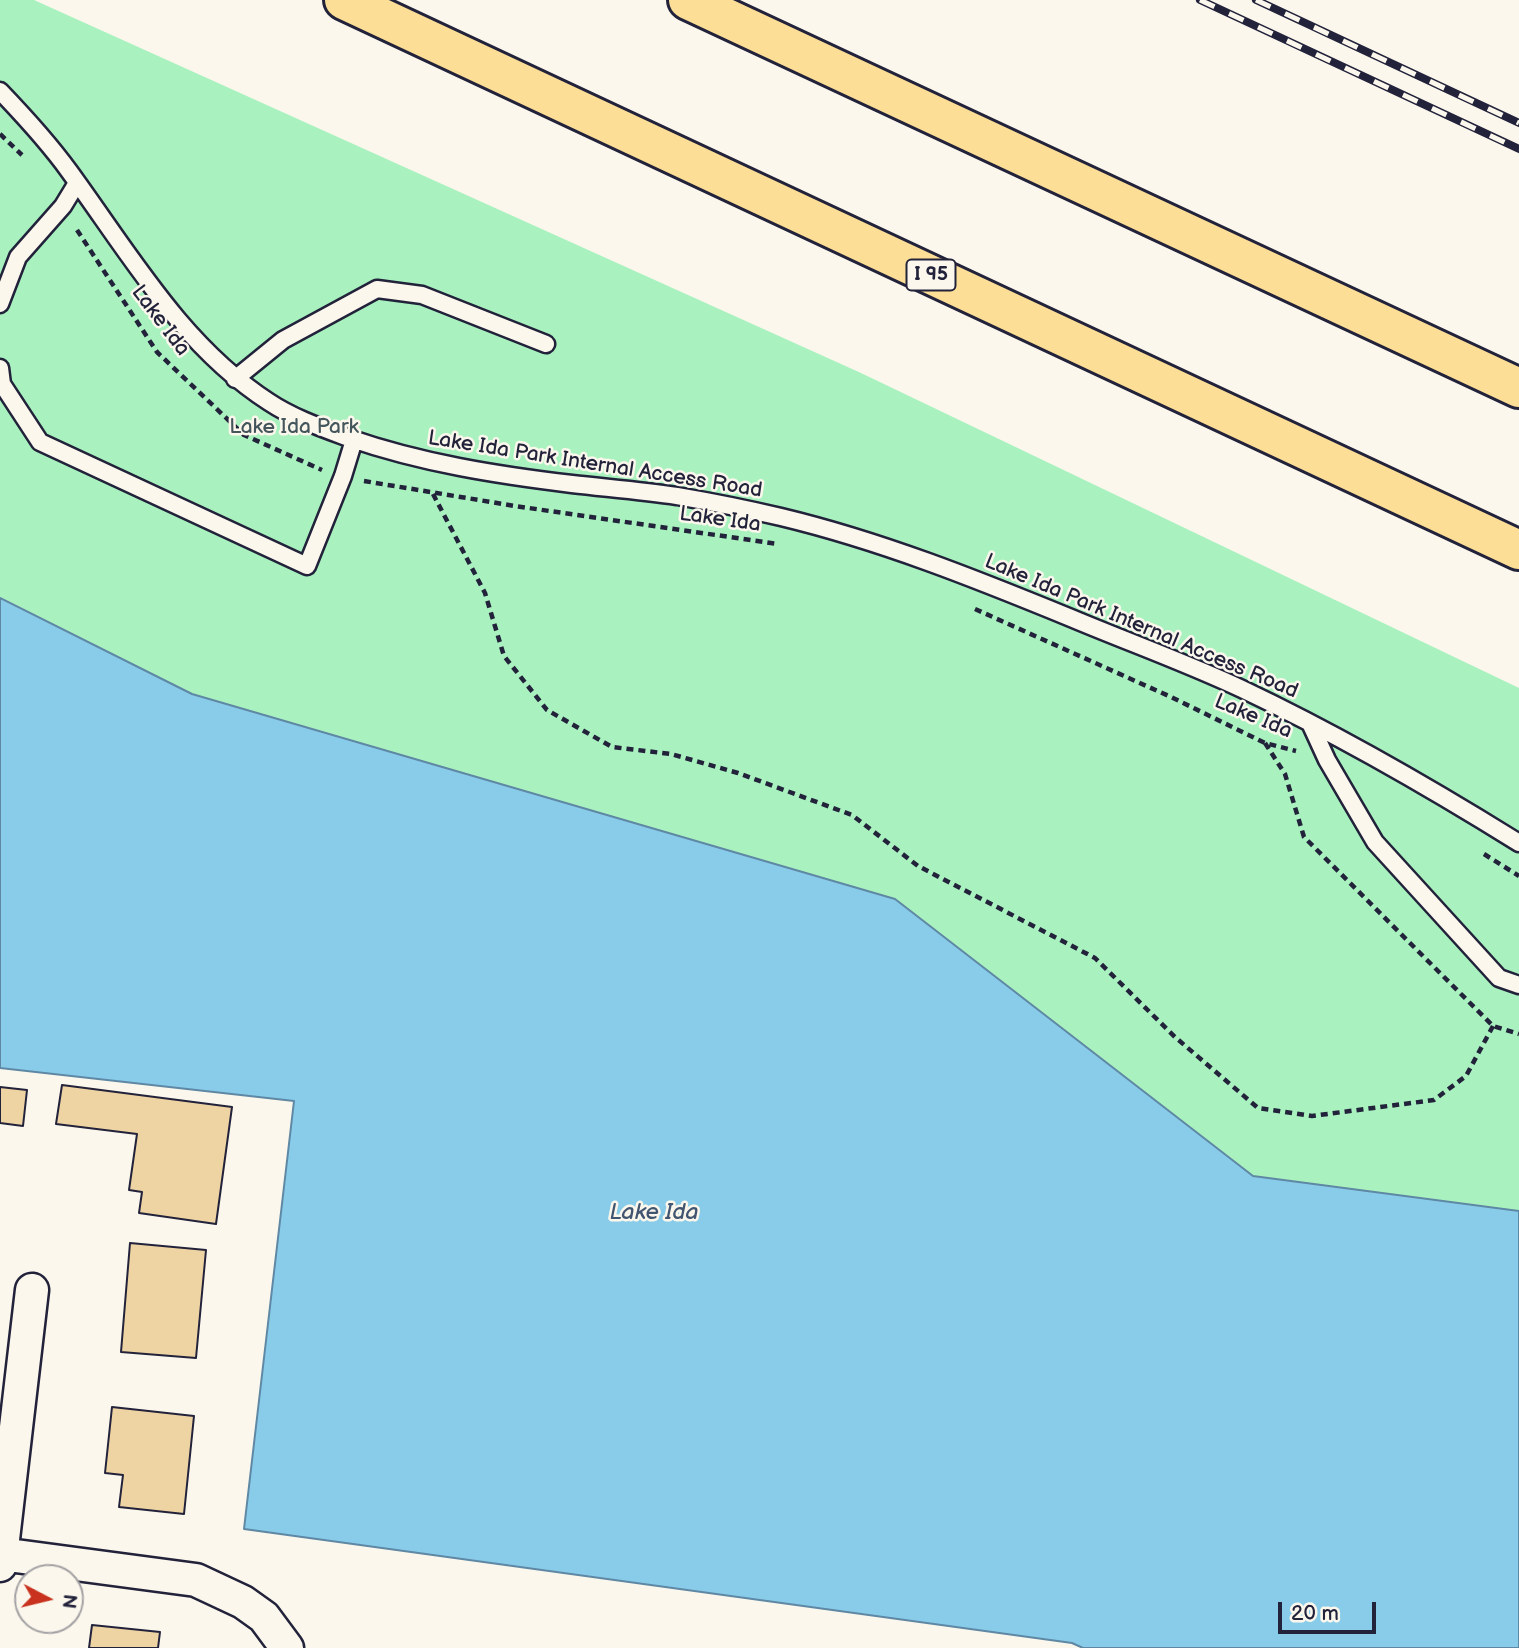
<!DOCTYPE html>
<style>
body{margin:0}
#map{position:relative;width:1519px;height:1648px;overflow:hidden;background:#fbf7ec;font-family:"Balsamiq Sans",sans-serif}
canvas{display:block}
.north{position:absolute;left:14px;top:1564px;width:70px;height:70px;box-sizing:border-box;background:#fbf7ec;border:2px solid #a4a2a5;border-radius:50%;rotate:97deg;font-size:19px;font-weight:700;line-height:28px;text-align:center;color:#22223b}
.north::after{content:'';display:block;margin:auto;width:24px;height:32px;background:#c8321e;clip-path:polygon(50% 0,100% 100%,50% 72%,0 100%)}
.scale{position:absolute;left:1278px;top:1602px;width:98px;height:32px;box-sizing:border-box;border:4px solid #22223b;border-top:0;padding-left:9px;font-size:21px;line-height:24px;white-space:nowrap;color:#22223b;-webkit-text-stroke:5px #fbf7ec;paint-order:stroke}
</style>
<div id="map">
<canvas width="1519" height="1648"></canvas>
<div class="north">N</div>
<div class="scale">20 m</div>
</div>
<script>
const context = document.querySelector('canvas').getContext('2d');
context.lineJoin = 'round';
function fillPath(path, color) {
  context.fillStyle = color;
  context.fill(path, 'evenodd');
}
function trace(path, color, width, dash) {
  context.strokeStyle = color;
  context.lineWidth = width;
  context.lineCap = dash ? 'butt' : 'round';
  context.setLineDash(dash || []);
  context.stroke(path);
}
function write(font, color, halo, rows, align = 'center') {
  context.font = font + ' "Balsamiq Sans",sans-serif';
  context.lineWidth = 5;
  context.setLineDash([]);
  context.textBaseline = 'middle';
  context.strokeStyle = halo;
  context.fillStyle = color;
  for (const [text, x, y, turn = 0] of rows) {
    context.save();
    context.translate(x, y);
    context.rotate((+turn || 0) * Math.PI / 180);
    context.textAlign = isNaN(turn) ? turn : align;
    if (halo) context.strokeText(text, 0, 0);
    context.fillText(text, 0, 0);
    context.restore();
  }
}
fillPath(new Path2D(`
 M0,0H34L861,373L1519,688V1211L1253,1176L895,899L192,694L0,597Z`), '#a9f2bf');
const water = new Path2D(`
 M0,598L192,694L895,899L1253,1176L1519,1211V1648H1083L1072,1643L244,1529L294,1101L0,1068Z`);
fillPath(water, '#88ccea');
trace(water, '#5f88a4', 2);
const building = new Path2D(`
 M62,1085L232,1107L216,1224L139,1213L142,1192L129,1190L137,1134L56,1124Z
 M0,1087L27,1090L23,1126L0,1123Z
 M130,1243L206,1250L196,1358L121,1352Z
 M112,1407L194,1416L184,1514L119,1507L123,1475L105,1473Z
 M92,1625L160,1632L158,1648H89Z`);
fillPath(building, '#eed3a3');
trace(building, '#22223b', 2);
const lane = new Path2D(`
 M0,91C24,116 48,142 69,171C129,253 182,346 269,402C293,418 322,428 349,438C421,463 497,475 572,484C607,488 643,491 677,496C712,502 747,509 781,517C881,541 976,579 1071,618C1128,642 1187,663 1242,689C1337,734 1429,787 1519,843
 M0,304L18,257L63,206L77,183
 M0,368L2,384L40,442L307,566L343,476L354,440
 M235,379L283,340L377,289L422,295L546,344
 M1310,723L1327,760L1375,842L1499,978L1519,985`);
const street = new Path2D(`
 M1,1554L196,1580L243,1602L264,1617L287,1648
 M0,1565L32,1290`);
const highway = new Path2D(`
 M344,0L1519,550
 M688,0L1519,388`);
trace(lane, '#22223b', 21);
trace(street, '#22223b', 37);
trace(highway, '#22223b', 44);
trace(new Path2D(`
 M0,134L22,155
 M77,230L157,352L244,435L322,470
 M364,481L515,506L778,544
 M433,494L485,593L504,656L547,710L612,747L671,754L738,773L852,815L918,866L1095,958L1175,1037L1258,1108L1312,1116L1434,1100L1466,1076L1493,1026
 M975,609L1171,697L1265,743L1296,751
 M1265,743L1285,774L1304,837L1493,1026L1519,1034
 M1484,854L1519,876`), '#22223b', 4.5, [7, 5]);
trace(lane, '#fbf7ec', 16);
trace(street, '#fbf7ec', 32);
trace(highway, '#fcde96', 38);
const rail = new Path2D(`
 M1200,0L1519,149
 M1256,0L1519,123`);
trace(rail, '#22223b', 8);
trace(rail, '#fbf7ec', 5, [16]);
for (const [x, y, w] of [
 [931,275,49]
]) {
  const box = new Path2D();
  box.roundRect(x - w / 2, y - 15.5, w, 31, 5);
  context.fillStyle = '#fbf7ec';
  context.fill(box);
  trace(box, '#22223b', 2);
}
write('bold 19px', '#22223b', null, [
 ["I 95",931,275]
]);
write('21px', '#22223b', '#fbf7ec', [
 ["Lake Ida",160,321,53],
 ["Lake Ida Park Internal Access Road",595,465,9],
 ["Lake Ida",720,520,8],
 ["Lake Ida Park Internal Access Road",1141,627,23],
 ["Lake Ida",1253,717,23]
]);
write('21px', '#44565c', '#fbf7ec', [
 ["Lake Ida Park",294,428]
]);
write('italic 23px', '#415570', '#fbf7ec', [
 ["Lake Ida",654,1213]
]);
</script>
